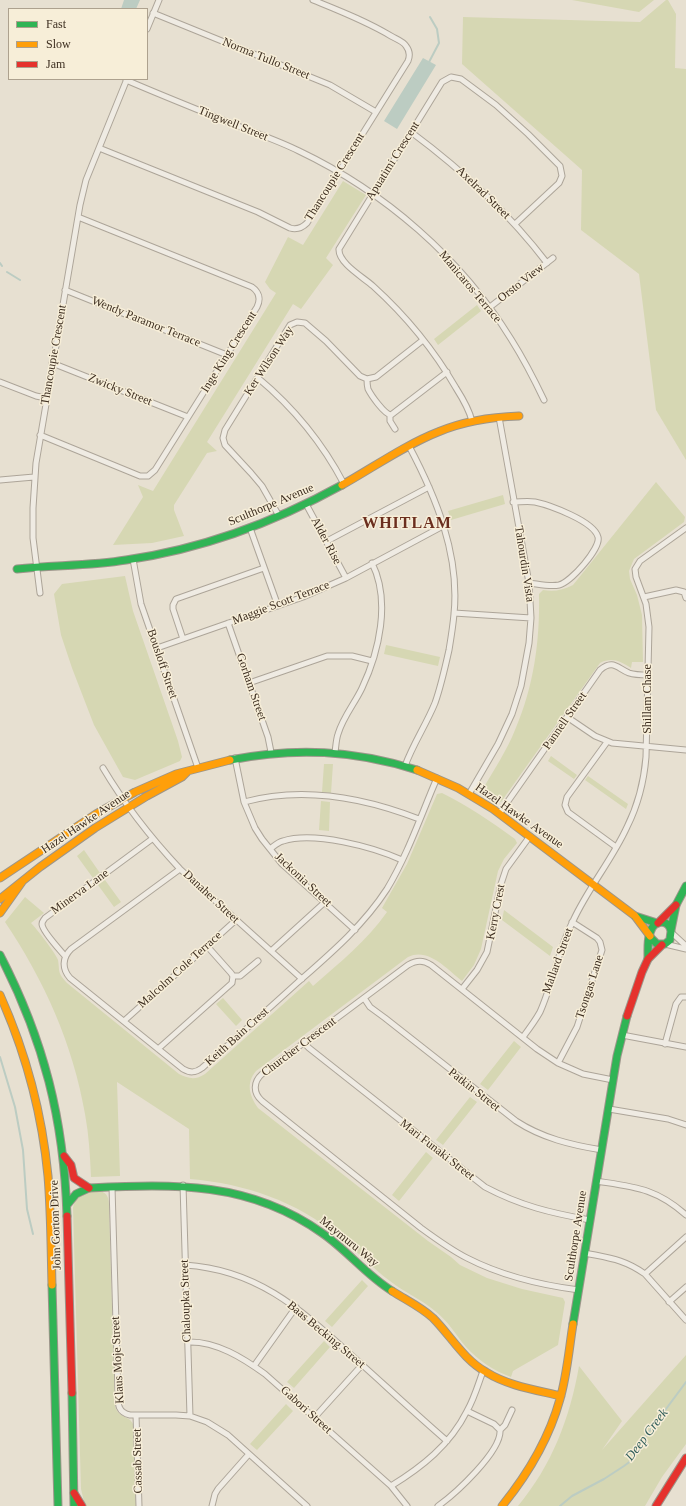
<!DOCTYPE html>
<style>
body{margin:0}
#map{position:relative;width:686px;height:1506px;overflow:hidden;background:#e7e0d1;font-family:"Times New Roman",serif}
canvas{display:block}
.legend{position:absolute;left:8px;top:8px;width:140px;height:72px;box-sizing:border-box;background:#f7eed8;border:1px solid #ada18e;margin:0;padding:5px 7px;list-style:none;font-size:12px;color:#3d2e20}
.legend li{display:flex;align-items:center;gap:8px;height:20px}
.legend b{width:20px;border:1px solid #ada18e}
</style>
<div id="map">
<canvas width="686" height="1506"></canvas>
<ul class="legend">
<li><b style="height:5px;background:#30b455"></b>Fast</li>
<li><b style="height:5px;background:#ff9f0a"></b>Slow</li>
<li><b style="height:5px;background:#e5322d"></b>Jam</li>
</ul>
</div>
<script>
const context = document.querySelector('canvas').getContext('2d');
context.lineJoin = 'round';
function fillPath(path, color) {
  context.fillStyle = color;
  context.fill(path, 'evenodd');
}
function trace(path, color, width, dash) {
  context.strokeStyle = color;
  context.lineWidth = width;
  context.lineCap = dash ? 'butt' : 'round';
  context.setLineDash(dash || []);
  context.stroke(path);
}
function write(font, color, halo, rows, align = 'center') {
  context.font = font + ' "Times New Roman",serif';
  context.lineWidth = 3;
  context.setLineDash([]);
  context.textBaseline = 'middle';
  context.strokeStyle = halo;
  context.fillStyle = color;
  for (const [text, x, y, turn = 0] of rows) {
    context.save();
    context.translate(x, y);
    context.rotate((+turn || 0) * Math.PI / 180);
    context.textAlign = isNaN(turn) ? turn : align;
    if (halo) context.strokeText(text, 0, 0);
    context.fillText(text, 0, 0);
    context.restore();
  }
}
fillPath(new Path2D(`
 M572,0H654L639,12Z
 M666,0H668L676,14L675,68L686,69V460L656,410L639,274L581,230L582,170L462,64L463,17L640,22Z
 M343,181L366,195L326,258L333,265L301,309L293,304L207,442L217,451L207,453L174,505V510L184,536L152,543L113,545L143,497L138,485L153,491L276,293L270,289L265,282L288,237L303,245Z
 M477,305L481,311L438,345L434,339Z
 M656,482L685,517L684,522L634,559L629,571L630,579L637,595L642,615L643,662H632L631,668C620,661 612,657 600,663L501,802L485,791L484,787C495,768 507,750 515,730C534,686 540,641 539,594L543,590C554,592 563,590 573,585Z
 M503,495L505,504L451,520L448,511Z
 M125,576L133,611L178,741L182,757L180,761L135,780L123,777L94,725L72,668L61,635L54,594L62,584Z
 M386,645L440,657L438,666L384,654Z
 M551,756L577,775L574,779L548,761Z
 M324,764H333L331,793L322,792Z
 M588,776L628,804L626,809L585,780Z
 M442,793C468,806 492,822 515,839L517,843L504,859L498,871L481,949L474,965L462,981C447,969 428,947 408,957L256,1071C246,1083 249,1095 258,1108L428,1241L451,1257L460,1265L487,1278L522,1289L563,1298L565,1302L558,1345L513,1371L511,1377C494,1371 479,1361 466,1347C456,1335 448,1321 435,1311C421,1299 404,1292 390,1281C372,1268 357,1251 340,1237C296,1201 246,1184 190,1179L189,1129L117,1082L120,1176L91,1177C90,1156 89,1135 85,1114C73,1044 44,980 5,922L25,897L44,913L31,923C36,928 57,955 58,960C60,972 57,972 67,983L179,1074C189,1079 196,1080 205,1074L309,981L313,986C339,963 367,941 387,912L382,908L407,864L437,794Z
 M321,801L330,802L329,831L319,830Z
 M84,850L100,873L93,878L77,856Z
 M105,880L121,902L114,907L98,885Z
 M504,910L553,947L550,956L502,920Z
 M223,998L242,1020L236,1026L216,1004Z
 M514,1041L521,1047L488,1090L480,1084Z
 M470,1097L477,1102L443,1145L436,1140Z
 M426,1152L433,1158L399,1201L392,1195Z
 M100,1191C108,1193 109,1199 109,1206L115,1406C119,1419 129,1415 133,1424L136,1506H85L81,1489L73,1208C75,1195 88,1191 100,1191Z
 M362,1280L368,1286L332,1327L325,1321Z
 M324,1341L330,1347L294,1388L287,1382Z
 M686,1355V1444L662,1477L645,1506H518C552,1465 570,1418 579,1366L622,1421L602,1450Z
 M286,1404L293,1411L257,1450L250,1444Z`), '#d6d7b3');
fillPath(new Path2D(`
 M124,0H140L136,9H121Z
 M423,58L436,65L397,129L384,121Z`), '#bcccc2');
trace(new Path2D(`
 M428,64L439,43L437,29L430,17
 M0,263L2,266
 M7,272L20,280
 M0,1057L15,1107L23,1150L27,1209L33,1234
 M560,1506L572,1496L604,1479L624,1466L632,1460L637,1448L686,1382`), '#bcccc2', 2);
const street = new Path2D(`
 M153,13L330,85L376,112
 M147,29L159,0
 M127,79L99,148L258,212L290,228C297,230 302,228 307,223L408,61C410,56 410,51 406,46C403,41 396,39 391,36C366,21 340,11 313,0
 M126,80C163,96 201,111 238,126C258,134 279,141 299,151C385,192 461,258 511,339C523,358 534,379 544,400
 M411,132C462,170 508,212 547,263
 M65,290L227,355
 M490,307L553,258
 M52,363L188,417
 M258,378C294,408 322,442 344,484
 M367,379C367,382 367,385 368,389C371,395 384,414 391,415L447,372
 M0,382L36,396L46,398
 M390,415V421L395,429
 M472,421C469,409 463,399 456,388C434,350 405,315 373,286C363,277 338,263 339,249L442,82L451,77L461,79L496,105L528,134L560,166L562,176L559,183L515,224
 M40,435L140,476H148L155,470L257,307C261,299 259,292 252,287L78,217
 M0,480L34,477
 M513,502C520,502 528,501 535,502C549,505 594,521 598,537C601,548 571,582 559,585C550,587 538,584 529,583
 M306,504L346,578
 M279,516L262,486L251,473L225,445L223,438L225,430L290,325L297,322L305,323L326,341L360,376L367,379L376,377L423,340
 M250,528L278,606
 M327,541L429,487
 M133,559L141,604L198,768
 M40,593L33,538V508L36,463L80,205L86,180L99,148
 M644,597L676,590L684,592L686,598
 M454,613L531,618
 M228,623L268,737L271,752
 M183,639L173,609V605L176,599L264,568
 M157,648L303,597L346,578L443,526
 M249,683L327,656H352L372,661
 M567,717L595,736L612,743L686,750
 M607,742L567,797L565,805L568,812L616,847
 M335,752C336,746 336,740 338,734C343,717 355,703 362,688C379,652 391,601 372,563
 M235,758L244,802L255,828L262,839L282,864L355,930
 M405,766C413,744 426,725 435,703C441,686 445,668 449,650C451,638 453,626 454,614C460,555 436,497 409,446
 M103,768C125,805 151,838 180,869L302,979
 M469,794L498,744L512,714L521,686L529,643L531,618L529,583L499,417
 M244,802C302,786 365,798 419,819
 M499,814L600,670C613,659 617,668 629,673C635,675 642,675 648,675
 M270,849C274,846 278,842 283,841C314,831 373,847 402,860
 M180,869L71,949C62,958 62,969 70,978L183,1069C190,1073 195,1073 202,1068C234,1040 265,1012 297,983C330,954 363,926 387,889C408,854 421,815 437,778
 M672,933L686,946
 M665,944L686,949
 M271,951L325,902
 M65,956C60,950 42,931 42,924C42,921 44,920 45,918L152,839
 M233,976H240L258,961
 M462,989L477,970L487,952L501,884L506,869L530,836
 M364,998L370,1007L385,1018L516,1121C542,1138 571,1145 602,1150
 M124,1021L236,920
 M622,1035L686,1047
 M523,1037C529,1029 535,1021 540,1012C553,983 558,950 573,921C588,888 612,860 627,827C638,805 644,781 646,757L649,627L646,604L636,577L635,569L640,561L686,528
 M304,1043L309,1048L485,1187C521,1206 551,1213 590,1220
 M665,1044L676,1004L681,997H686
 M158,1049L232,983L233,976L231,973L207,946
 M558,1063L577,1027L602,950L600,942L597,938L572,922
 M609,1109L668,1119L686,1125
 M596,1181C634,1187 656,1188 686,1215
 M183,1185L190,1416
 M112,1187L118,1393C118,1403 117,1412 130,1415H176L190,1416L207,1422L228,1435L307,1506
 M585,1253C609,1258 624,1259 645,1274L686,1320
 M185,1265C262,1270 305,1314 359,1362C388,1388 417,1415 447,1441
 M645,1274L686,1237
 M579,1290C540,1285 502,1276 467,1258C451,1250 436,1239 421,1228L262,1101C253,1093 253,1082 262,1074L408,965C417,960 423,960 431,965L537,1049L558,1063L583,1074L613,1080
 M669,1302L686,1287
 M188,1342C216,1341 243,1358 265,1374L391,1486L407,1506
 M254,1366L296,1307
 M136,1415L139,1506
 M314,1418L362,1365
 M500,1430L505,1425L512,1410
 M391,1486C422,1467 450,1445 467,1411C474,1399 478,1385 483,1371
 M212,1506L215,1494L218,1489L249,1454
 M438,1506C455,1494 502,1451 500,1430L494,1424L467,1411`);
const fast = new Path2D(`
 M17,569C53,565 90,566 126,560C202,549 275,522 342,485
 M230,760C295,747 354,750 417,770
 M635,916L657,923
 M671,930L676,905L686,886
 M0,955C44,1040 64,1120 67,1216
 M648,959C648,949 647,937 652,928C657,920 669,920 671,931C671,933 670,937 670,940L665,944H657L650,937
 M89,1188C175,1184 249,1181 322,1233C347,1250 366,1275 392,1291
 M67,1205L76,1194L89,1188
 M52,1285L58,1506
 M573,1324L617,1056L627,1016
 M72,1393L74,1506`);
const slow = new Path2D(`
 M342,485C374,467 405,445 438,432C464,421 491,417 519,416
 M417,770L458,788L493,809L635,916L650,936
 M0,878L96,814L135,792L176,774L230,760
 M0,899L40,867L95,828L147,796L182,777L187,772
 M0,913L22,882
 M0,995C26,1053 42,1113 48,1176C51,1212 51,1248 52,1285
 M392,1291C406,1300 421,1307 433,1318C451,1336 463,1359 486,1372C508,1386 536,1390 561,1396
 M502,1506C528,1474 549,1439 560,1399C567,1375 569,1349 573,1324`);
const jam = new Path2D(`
 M658,923L676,905
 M627,1016L642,972L648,959L662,945
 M64,1156L71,1165L74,1178L89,1188
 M67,1216L72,1393
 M74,1493L82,1506
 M656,1506L686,1458`);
trace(street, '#ada599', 7);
trace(fast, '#9c958a', 9);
trace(slow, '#9c958a', 9);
trace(jam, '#9c958a', 9);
trace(street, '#efebe3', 5);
trace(fast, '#30b455', 7);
trace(slow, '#ff9f0a', 7);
trace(jam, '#e5322d', 7);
write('12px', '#3d2e20', '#f7eed8', [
 ["Norma Tullo Street",266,59,22],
 ["Tingwell Street",233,124,22],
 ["Apuatimi Crescent",393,161,-58],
 ["Thancoupie Crescent",335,177,-58],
 ["Axelrad Street",483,193,44],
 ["Orsto View",521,283,-38],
 ["Manicaros Terrace",470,287,50],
 ["Wendy Paramor Terrace",146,322,22],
 ["Inge King Crescent",229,352,-58],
 ["Thancoupie Crescent",54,355,-80],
 ["Ker Wilson Way",269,361,-57],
 ["Zwicky Street",120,390,22],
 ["Sculthorpe Avenue",271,505,-23],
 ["Alder Rise",326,541,62],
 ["Tahourdin Vista",524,564,81],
 ["Maggie Scott Terrace",281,603,-21],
 ["Bousloff Street",162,664,71],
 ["Gorham Street",251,687,71],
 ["Shillam Chase",648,699,-90],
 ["Pannell Street",565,721,-55],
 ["Hazel Hawke Avenue",519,816,35],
 ["Hazel Hawke Avenue",86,822,-34],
 ["Jackonia Street",303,880,43],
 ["Minerva Lane",80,892,-36],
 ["Danaher Street",211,897,43],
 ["Kerry Crest",496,912,-79],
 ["Mallard Street",558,961,-70],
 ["Malcolm Cole Terrace",180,970,-42],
 ["Tsongas Lane",590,987,-72],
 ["Keith Bain Crest",237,1037,-42],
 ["Churcher Crescent",299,1047,-37],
 ["Patkin Street",474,1090,38],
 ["Mari Funaki Street",437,1150,38],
 ["John Gorton Drive",56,1225,-92],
 ["Sculthorpe Avenue",576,1236,-81],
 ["Maymuru Way",349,1242,39],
 ["Chaloupka Street",186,1301,-92],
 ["Baas Becking Street",326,1335,40],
 ["Klaus Moje Street",118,1360,-93],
 ["Gabori Street",306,1410,42],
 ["Cassab Street",138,1461,-91]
]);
write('italic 13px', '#2f5d5a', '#f7eed8', [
 ["Deep Creek",647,1435,-53]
]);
context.letterSpacing = '1px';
write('bold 16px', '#6b2e1e', '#f7eed8', [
 ["WHITLAM",407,524]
]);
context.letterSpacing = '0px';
</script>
